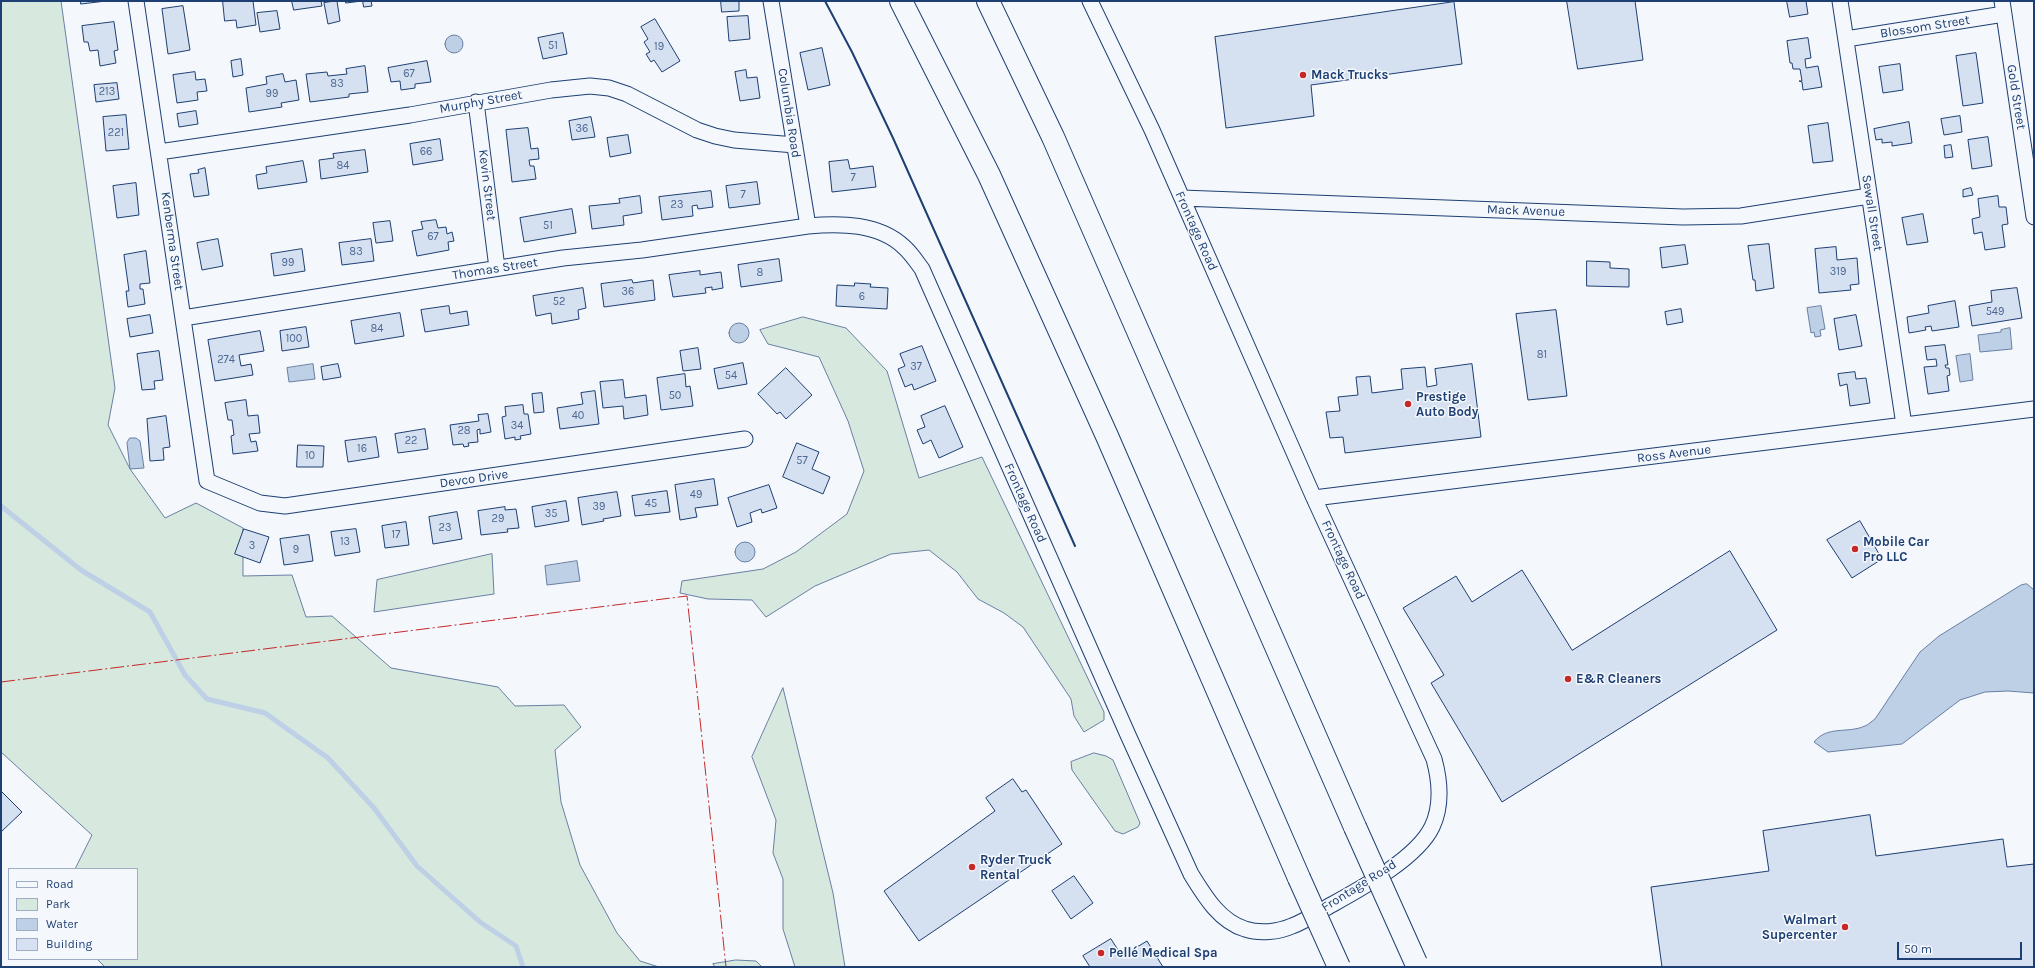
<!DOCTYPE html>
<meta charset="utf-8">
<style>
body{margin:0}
#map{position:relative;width:2035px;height:968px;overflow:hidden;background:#f4f7fb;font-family:Karla,sans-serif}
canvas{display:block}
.frame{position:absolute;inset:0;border:2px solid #1d3f73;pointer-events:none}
.legend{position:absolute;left:8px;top:868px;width:130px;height:92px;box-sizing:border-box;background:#f4f7fb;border:1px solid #9eadc5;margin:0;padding:5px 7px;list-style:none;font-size:12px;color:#1d3f73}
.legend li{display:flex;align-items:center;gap:8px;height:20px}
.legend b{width:20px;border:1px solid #9eadc5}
.scale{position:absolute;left:1897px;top:942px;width:125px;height:18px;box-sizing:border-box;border:2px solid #1d3f73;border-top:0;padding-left:5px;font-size:12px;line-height:14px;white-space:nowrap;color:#1d3f73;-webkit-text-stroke:3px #f4f7fb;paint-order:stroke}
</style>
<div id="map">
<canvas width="2035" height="968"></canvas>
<div class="frame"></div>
<ul class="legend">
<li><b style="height:5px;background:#f4f7fb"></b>Road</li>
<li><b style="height:11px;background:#d7e8df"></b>Park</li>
<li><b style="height:11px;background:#bed0e5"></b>Water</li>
<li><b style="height:11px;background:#d5e0f0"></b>Building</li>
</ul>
<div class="scale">50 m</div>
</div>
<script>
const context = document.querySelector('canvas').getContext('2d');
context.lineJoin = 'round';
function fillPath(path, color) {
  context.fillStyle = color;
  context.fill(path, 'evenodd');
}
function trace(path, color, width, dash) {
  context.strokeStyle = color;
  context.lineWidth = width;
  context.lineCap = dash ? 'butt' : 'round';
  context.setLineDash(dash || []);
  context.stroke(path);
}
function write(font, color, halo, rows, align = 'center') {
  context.font = font + ' Karla,sans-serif';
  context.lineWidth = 3;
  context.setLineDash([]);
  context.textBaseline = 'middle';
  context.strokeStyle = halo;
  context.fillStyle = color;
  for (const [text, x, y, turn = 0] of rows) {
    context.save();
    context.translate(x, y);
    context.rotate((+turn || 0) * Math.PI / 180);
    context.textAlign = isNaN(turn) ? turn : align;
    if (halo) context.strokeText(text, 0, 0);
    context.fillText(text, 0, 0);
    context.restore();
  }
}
const green = new Path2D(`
 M1,1H61L115,388L108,425L130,469L165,518L196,503L243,528V576L292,575L306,617L332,616L391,668L498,687L515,706L564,705L581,727L555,750L561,802L580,865L617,933L640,961L659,967H105L97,959H137V869H75L92,835L1,752Z
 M803,317L846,328L887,371L919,478L982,457L1104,712V720L1084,732L1074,716L1071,699L1023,627L1004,613L978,599L957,572L929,550L891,554L815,586L766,617L752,600L708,599L680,593L682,581L763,569L796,552L847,514L864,471L848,421L819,357L768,344L760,330Z
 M492,554L494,594L374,612L377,580Z
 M783,688L833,893L845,967H795L783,929V879L773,853L776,820L752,757Z
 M1094,753L1106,756L1113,760L1140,823L1138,827L1123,834L1115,831L1072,770L1071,762Z
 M736,960L756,961L762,967H715L713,964Z`);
fillPath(green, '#d7e8df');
trace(green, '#687fa3', 1);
const water = new Path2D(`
 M445 44a9 9 0 1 1 18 0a9 9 0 1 1-18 0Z
 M1821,306L1825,329L1820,330L1821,336L1815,337L1814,332L1811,333L1807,308Z
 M729 333a10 10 0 1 1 20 0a10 10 0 1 1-20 0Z
 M2010,328L2012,349L1980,352L1978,335L2001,332V330Z
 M1970,354L1973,380L1960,382L1956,356Z
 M313,364L315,379L289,382L287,368Z
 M130,438H136L140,441L144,468L130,469L127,443Z
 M735 552a10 10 0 1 1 20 0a10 10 0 1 1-20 0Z
 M577,561L580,581L547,585L545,566Z
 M2027,584L2034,590V693L2008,691L1985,692L1960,700L1902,744L1828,752L1814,742C1828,725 1847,734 1865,726C1868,725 1872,721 1875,719L1920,652L1939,636L2021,585Z`);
fillPath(water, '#bed0e5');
trace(water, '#687fa3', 1);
trace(new Path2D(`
 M1,506L81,570L150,612L185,675L207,699L265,713L328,758L374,808L417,866L480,922L516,946L523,967`), '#bed0e5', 5);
const building = new Path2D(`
 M81,1H106L81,4Z
 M223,1H253L256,25L237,28L236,20L225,21Z
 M292,1H321L322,6L294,10Z
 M337,1L340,21L328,24L324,3Z
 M346,1H362L346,3Z
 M363,1H371L372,6L364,7Z
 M721,1H739V11L722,12Z
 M1567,1H1635L1643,60L1578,69Z
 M1787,1H1806L1808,14L1790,17Z
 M1454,2L1462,64L1311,85L1314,116L1226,128L1215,37Z
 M183,6L190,50L168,54L162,9Z
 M277,11L280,29L260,32L257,13Z
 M748,16L750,39L729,41L727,17Z
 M655,19L680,61L662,72L654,60L651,62L646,54L650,52L644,42L648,39L641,27Z
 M114,22L118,50L114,51L116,63L100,66L98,50L90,51L88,42H84L82,26Z
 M563,33L567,54L543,59L538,38Z
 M1808,38L1811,58L1805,59L1806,68L1818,66L1822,87L1803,90L1802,82L1799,81H1802L1800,69H1793L1792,63H1790L1787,41Z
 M822,48L830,85L808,90L800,53Z
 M1976,53L1983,103L1963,106L1956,56Z
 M241,59L243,75L233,77L231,61Z
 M427,61L431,82L415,84V88L401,90L400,81L391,82L388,68Z
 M1900,64L1903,90L1883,93L1879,67Z
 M365,66L368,92L349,94V97L310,102L306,74L327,72L328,76L347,74L346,69Z
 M746,70L747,78L757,77L760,98L740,101L735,72Z
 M195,72L196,80L205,79L207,91L197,92L198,100L177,103L173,75Z
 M283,74L285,82L296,80L299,100L281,103L282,107L249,112L246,88L267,84L266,77Z
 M117,83L119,99L96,102L94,85Z
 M196,111L198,124L179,127L177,114Z
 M126,115L129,149L106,151L103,117Z
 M1960,116L1962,132L1944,135L1941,119Z
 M591,117L595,137L572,140L569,121Z
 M1909,122L1912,143L1892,146V142L1882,143V139L1876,140L1874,129Z
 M1828,123L1833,161L1813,163L1808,126Z
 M528,128L531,149L538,148L539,159L529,160L530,166H534L536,179L512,182L506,130Z
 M628,135L631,153L610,157L607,138Z
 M1988,137L1992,166L1972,169L1968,140Z
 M440,139L443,160L413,165L410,144Z
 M1951,145L1953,157L1945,158L1944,146Z
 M365,150L368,172L321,179L319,160L334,158L333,154Z
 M848,160L850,169L873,166L876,187L832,192L829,162Z
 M303,161L307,182L258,189L256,175L267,173L266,167Z
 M205,168L209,195L194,197L190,174L199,173L198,170Z
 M757,182L760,204L729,208L726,186Z
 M136,183L139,215L117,218L113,186Z
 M1971,188L1973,195L1963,197V190Z
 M711,191L713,207L698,209L697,205L692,206L693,216L662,220L659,197Z
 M640,196L642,213L623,216L624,225L592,229L589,206L620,203L619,199Z
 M1998,196L1999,207H2006L2008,224L2002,225L2005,247L1985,250L1982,232L1974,234L1972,219L1980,217L1978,199Z
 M572,209L576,233L524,242L520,218Z
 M1923,214L1928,242L1907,245L1902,218Z
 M436,220L438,228L446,227L447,234L452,232L454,241L448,242L449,250L417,256L412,231L423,229L421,222Z
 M390,221L393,241L376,243L373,223Z
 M218,239L223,266L202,270L197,243Z
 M371,239L374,261L342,265L339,243Z
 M1769,244L1774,288L1756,291L1755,280H1753L1748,246Z
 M1685,245L1688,264L1662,268L1660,248Z
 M1836,247L1837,260L1857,258L1859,284L1850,285L1851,290L1819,293L1815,249Z
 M302,249L305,271L274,276L271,254Z
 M146,251L150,283L140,284V289H143L145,304L128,307L126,291H129L124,255Z
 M779,259L782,281L741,287L738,265Z
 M1587,261L1610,262V268L1629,269V287L1587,286Z
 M700,271V275L721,272L723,288L712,290V287L705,288L706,293L673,297L669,275Z
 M632,280L633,283L653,280L655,300L604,307L601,284Z
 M855,283L871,284L870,287L888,288L887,309L836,306L837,285L854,286Z
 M583,288L586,308L578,310L579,319L552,324L551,313L536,316L533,296Z
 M2017,288L2022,318L1972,326L1969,306L1992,302L1991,291Z
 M1955,301L1959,327L1932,331L1931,326L1925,327L1926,330L1909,333L1907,317L1929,313L1928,306Z
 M449,306L450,314L467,311L469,325L425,332L421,310Z
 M1681,309L1683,322L1667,325L1665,312Z
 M1556,310L1567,396L1528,400L1516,314Z
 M400,313L404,336L355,344L351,321Z
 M150,315L153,333L130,337L127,319Z
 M1856,315L1862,346L1839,350L1834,319Z
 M306,327L309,347L282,351L280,331Z
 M260,331L264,351L239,355L241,366L251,364L253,375L215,381L208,340Z
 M1945,345L1948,365H1945L1946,368H1949L1950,375L1947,376L1949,391L1928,394L1924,367L1937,366L1936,359L1927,360L1925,347Z
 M922,346L936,381L914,390L912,384L905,387L898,369L905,366L900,354Z
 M698,348L701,369L683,371L680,351Z
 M159,351L163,380L154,381L155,389L142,390L137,354Z
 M743,363L747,384L718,389L714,369Z
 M338,364L341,377L323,380L321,367Z
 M1472,364L1481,437L1345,453L1343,437L1330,438L1326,412L1340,411L1338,397L1358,395L1356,377L1370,376L1372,393L1403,389L1401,369L1425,367L1427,387L1437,385L1435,369Z
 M786,368L812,395L786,419L780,412L777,414L758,394Z
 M1855,372L1856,379L1866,378L1870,403L1850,406L1847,384L1840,386L1838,374Z
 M685,374L686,387L690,386L693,406L661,410L657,378Z
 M623,380L625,398L646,395L648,415L624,419L623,406L603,408L600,382Z
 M595,391L599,424L560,429L557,408L583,404L581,393Z
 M542,393L544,412L534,413L532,394Z
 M246,400L248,416L258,415L260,433L249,434L251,442L256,441L258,451L233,454L231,436L234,435L232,420H228L225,403Z
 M523,405L524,414H528L531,434L520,436L521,439L515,440V437L505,439L502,417L506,416L505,407Z
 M945,406L963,447L939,458L931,440L923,444L917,430L925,427L921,416Z
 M488,414L491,432L480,434V429L477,430L478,442L468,443L469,446L464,447L463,444L453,445L450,425L479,421L478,415Z
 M166,416L170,447L163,448L164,460L150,461L147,419Z
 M425,429L428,449L398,453L395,434Z
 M376,437L379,457L348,462L345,441Z
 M797,443L819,452L812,469L830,477L823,494L783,477Z
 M298,445L324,446L323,467H297Z
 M714,479L718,505L695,508L697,517L680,520L675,485Z
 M769,485L777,508L762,513L761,509L750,513L752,522L737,527L728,498Z
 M667,491L670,512L635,516L632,496Z
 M617,492L621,516L603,519L604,521L582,525L578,498Z
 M566,501L569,521L535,527L532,507Z
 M505,507V510L516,509L519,528L507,529L508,532L481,535L478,511Z
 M457,512L462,539L433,544L429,517Z
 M1860,521L1882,559L1852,578L1827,540Z
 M406,522L409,545L385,548L382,526Z
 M244,529L269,537L260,563L235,554Z
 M356,529L360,552L335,556L331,532Z
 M309,535L313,561L284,565L280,539Z
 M1730,551L1777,630L1502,802L1431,683L1444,675L1403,608L1456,576L1472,602L1522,570L1572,650Z
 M1013,779L1022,792L1026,790L1062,844L919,941L884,891L995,811L986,798Z
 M1,791L22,812L1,832Z
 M1870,815L1876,856L2003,839L2007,867L2034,864V967H1662L1651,887L1769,871L1763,831Z
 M1074,876L1093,903L1071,919L1052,891Z
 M1111,939L1122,956L1147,941L1163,967H1090L1083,956Z`);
fillPath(building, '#d5e0f0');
trace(building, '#1d3f73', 1);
const minor = new Path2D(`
 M136,1L207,481L260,503L285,506L745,439
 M771,1L808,226
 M1840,1L1904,425
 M2002,1L2034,217
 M1846,39L2004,14
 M476,102L497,268
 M159,152L410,115L551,90L590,86L609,88L627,94L697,130L715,136L734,140L795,145
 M1182,198L1683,217L1741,216L1869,196
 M183,318L563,258L642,250L808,226C840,223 879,223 904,247C911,253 916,261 922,269L1128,735L1191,874C1204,895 1219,921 1245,929C1260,934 1278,932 1292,926C1303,922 1314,915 1324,909C1356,891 1416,860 1432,827C1442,806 1440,781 1434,759L1314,498L1152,130L1090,1
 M1314,498L2034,409`);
const motorway = new Path2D(`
 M901,1L989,175L1107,436L1299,878
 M988,1L1053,137L1355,827`);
trace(minor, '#1d3f73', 17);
trace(motorway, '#1d3f73', 24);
trace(minor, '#f4f7fb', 15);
trace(motorway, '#f4f7fb', 22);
const motorwayBridge = new Path2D(`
 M1355,827L1416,963
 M1299,878L1339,967`);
trace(motorwayBridge, '#1d3f73', 24, []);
trace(motorwayBridge, '#f4f7fb', 22);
trace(new Path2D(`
 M825,1L852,52L893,138L1075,546`), '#1d3f73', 2);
trace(new Path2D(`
 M1,682L687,596L726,967`), '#c62828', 1, [14, 3, 2, 3]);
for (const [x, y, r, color] of [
 [1303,75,4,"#c62828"],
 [1408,404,4,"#c62828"],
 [1855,549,4,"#c62828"],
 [1568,679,4,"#c62828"],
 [972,867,4,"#c62828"],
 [1845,927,4,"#c62828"],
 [1101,953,4,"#c62828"]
]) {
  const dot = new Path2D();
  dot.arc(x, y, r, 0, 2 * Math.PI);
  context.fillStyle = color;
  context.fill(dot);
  trace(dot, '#f4f7fb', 1.5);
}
write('11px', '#4b6792', null, [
 ["51",553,46],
 ["19",659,47],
 ["67",409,74],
 ["83",337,84],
 ["213",107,92],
 ["99",272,94],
 ["36",582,129],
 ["221",116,133],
 ["66",426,152],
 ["84",343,166],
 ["7",853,178],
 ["7",743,195],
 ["23",677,205],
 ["51",548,226],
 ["67",433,237],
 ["83",356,252],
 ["99",288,263],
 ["319",1838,272],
 ["8",760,273],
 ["36",628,292],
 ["6",862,297],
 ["52",559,302],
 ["549",1995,312],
 ["84",377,329],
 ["100",294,339],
 ["81",1542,355],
 ["274",226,360],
 ["37",916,367],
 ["54",731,376],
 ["50",675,396],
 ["40",578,416],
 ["34",517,426],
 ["28",464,431],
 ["22",411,441],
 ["16",362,449],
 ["10",310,456],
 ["57",802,461],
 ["49",696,495],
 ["45",651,504],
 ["39",599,507],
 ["35",551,514],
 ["29",498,519],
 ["23",445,528],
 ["17",396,535],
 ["13",345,542],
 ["3",252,546],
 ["9",296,550]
]);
write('13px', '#1d3f73', '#f4f7fb', [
 ["Blossom Street",1925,27,-9],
 ["Gold Street",2016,97,81],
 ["Murphy Street",481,102,-10],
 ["Columbia Road",789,113,81],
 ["Kevin Street",487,185,83],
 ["Mack Avenue",1526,211,2],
 ["Sewall Street",1872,213,81],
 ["Frontage Road",1196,231,66],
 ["Kenberma Street",172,241,82],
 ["Thomas Street",495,269,-9],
 ["Ross Avenue",1674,454,-7],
 ["Devco Drive",474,479,-8],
 ["Frontage Road",1025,503,66],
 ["Frontage Road",1343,560,65],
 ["Frontage Road",1359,886,-32]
]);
write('bold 13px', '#1d3f73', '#f4f7fb', [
 ["Mack Trucks",1311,75],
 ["Prestige",1416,397],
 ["Auto Body",1416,412],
 ["Mobile Car",1863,542],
 ["Pro LLC",1863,557],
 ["E&R Cleaners",1576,679],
 ["Ryder Truck",980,860],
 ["Rental",980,875],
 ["Walmart",1837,920,"right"],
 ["Supercenter",1837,935,"right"],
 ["Pellé Medical Spa",1109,953]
], 'left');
</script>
